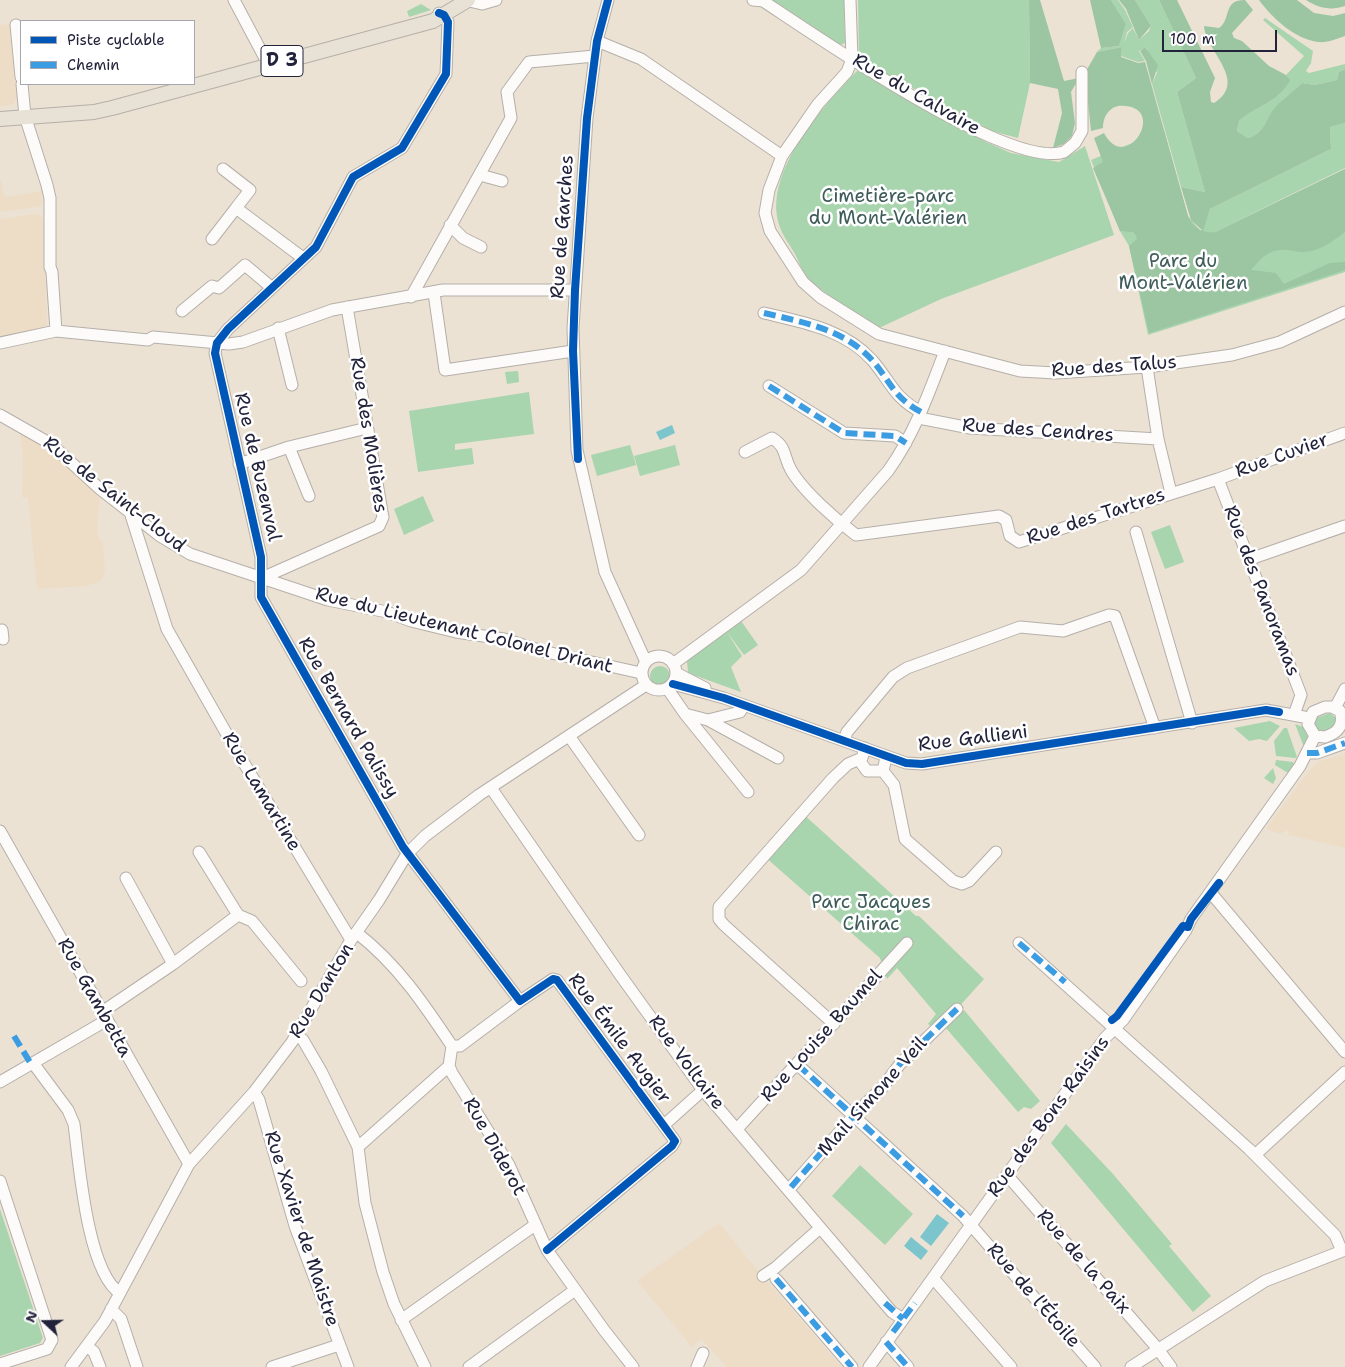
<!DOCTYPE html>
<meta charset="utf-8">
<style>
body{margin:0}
#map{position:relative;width:1345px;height:1367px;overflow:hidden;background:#ebe2d4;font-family:"Shantell Sans",sans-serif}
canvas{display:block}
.legend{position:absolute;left:20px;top:20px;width:175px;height:65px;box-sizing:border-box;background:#fff;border:1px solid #a7a7b1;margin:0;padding:6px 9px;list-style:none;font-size:15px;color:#22223b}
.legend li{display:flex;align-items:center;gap:10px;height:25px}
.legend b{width:25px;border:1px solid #a7a7b1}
.north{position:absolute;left:20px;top:1297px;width:50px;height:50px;-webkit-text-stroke:4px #fff;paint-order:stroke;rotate:291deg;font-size:14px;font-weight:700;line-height:20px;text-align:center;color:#22223b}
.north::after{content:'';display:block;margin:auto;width:18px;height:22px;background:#22223b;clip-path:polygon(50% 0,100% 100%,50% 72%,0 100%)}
.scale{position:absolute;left:1162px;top:30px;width:115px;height:22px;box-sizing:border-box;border:2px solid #22223b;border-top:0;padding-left:6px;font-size:15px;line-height:18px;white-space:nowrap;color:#22223b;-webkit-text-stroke:4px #fff;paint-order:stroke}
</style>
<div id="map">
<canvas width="1345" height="1367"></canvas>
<ul class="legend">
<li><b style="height:6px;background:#0057b8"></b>Piste cyclable</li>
<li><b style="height:6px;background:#3c9ce2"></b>Chemin</li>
</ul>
<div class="north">N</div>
<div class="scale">100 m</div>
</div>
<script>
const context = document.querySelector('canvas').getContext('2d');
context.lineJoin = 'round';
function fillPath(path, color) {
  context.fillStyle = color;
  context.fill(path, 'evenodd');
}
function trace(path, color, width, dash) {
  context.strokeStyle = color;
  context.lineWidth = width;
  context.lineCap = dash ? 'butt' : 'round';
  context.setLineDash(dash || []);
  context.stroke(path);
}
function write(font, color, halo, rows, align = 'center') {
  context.font = font + ' "Shantell Sans",sans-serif';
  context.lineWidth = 5;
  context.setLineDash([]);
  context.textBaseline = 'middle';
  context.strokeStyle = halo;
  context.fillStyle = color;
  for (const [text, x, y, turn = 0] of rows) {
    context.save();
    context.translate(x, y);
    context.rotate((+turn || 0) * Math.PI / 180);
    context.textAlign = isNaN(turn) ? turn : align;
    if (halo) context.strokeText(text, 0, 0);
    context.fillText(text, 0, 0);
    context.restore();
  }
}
fillPath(new Path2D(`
 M9,24L17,98L12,105L0,106V25Z
 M0,177L4,197L42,191V206L0,212Z
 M37,214L43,218L47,325L44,330L0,336V219Z
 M20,433L50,450L100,498L97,527L99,539L103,542L105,570L102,579L98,582L86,586L37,589L28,498L22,497L23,458Z
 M1345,754V848L1289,835L1288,830L1280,834L1266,829L1307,773L1318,762Z
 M719,1223L759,1272L842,1367H727L701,1339L692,1347L637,1281Z`), '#eddcc6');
fillPath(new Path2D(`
 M772,0H844L845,43L840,45Z
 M858,0H1029L1030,83L1018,138L992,131L859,59Z
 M1111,0H1118L1125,10L1133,27L1127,32L1124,43L1128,33L1133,28L1139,40L1149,31L1151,26L1135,0H1159L1196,78L1177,92L1205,192L1181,187L1152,84L1157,73L1146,47L1139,51L1145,61L1138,62L1121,56L1122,47L1097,52L1101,48L1119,46L1126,24Z
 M421,4L431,10L409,17L407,11Z
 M1265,18L1313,51L1311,63L1306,71L1309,73L1345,64V69L1339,72L1337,80L1315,85L1302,83C1293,92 1281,100 1273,111C1264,123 1264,133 1248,138L1237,131L1239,121C1256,106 1279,102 1289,80L1286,75L1304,56L1263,20Z
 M858,70L984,141L1011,153L1059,162L1085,146L1114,235L941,299L879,328C857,313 833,300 813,283C804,276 800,264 795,254C788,242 779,231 777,216C770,164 824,105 858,70Z
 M1345,123V168L1218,230L1345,169V272L1148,335L1129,246L1120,231L1091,160L1164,130L1188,216L1200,230H1202L1210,209L1331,149L1330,127Z
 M518,371L519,382L507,384L505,372Z
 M529,392L534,434L455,444V450L472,448L474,464L418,472L409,411Z
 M630,445L636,465L597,476L591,455Z
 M675,445L680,465L640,476L634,456Z
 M423,496L434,521L404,535L394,509Z
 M1170,525L1184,562L1165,569L1151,532Z
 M741,621L758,645L744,655L727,632L742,656L731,667L741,692L688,673L687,661Z
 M650 676a10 10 0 1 1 20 0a10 10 0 1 1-20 0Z
 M1330,713L1337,719L1332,731L1320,733L1314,729L1316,718Z
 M1270,721L1280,726L1267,741L1259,739L1249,741L1234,728Z
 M1295,724L1303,727L1308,737L1304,747Z
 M1284,728H1287L1297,757L1295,758L1276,756L1274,741Z
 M1276,760L1293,762L1294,764L1288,773L1275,765Z
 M1273,768L1276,778L1273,784L1264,778Z
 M802,813L916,916H919L984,979L937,1031L928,1024L936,1014L897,968L887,979L880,958L764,856Z
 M964,1010L1040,1101L1031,1109L1024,1107L1018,1112L946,1028Z
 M1066,1124L1113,1174L1172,1244L1169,1246L1211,1296L1193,1312L1051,1143Z
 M860,1165L913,1214L885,1245L832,1196Z
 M0,1209L43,1338L40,1343L0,1356Z`), '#a8d4ae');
fillPath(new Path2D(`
 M1029,0H1040L1064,81L1079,78L1071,92L1075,123L1072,136L1064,144L1053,148L1062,113L1058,89L1030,83Z
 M1090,0H1111L1126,24L1119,46L1101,48Z
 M1119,0H1135L1151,26L1139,40L1126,9Z
 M1159,0H1177L1215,78L1210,92L1211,102L1214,103C1249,81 1206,52 1204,26L1219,28C1232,19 1222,0 1245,0L1253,10L1232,33L1234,38L1242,41L1269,66L1286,75L1290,80C1279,102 1256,106 1239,121L1237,131L1248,138C1264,133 1264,123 1273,110C1281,100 1293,92 1302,83L1315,85L1337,80L1339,72L1345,69V123L1330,127L1331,149L1210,209L1203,231L1191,220L1181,187L1205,192L1177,92L1196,78Z
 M1259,0H1297L1314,13L1333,16L1345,13V36C1337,39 1327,43 1318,42C1295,39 1272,18 1259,0Z
 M1306,0H1345V6C1331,11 1318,8 1306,0Z
 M1122,47L1121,57L1138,63L1145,62L1188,216C1193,228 1203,234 1216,232L1345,169V232C1332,242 1319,252 1302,252C1297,252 1292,250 1287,250C1270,248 1261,258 1251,270L1276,273L1284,284L1330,263L1345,262V270L1149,333L1129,246L1137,239L1136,235L1133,232L1120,231L1093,168L1103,162L1094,138L1104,133C1126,175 1167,109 1125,106C1111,104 1103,115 1103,128L1091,131L1085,73L1097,52Z
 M1145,47L1158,65L1152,84L1146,61L1140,51Z`), '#9cc5a2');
fillPath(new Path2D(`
 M672,425L675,433L660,440L656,432Z
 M937,1214L949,1223L931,1246L920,1237Z
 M911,1237L928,1251L921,1260L904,1246Z`), '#7cc5cc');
const minor = new Path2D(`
 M234,0L268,64
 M465,0L482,4L496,0
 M608,0L597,41L587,118L573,328L577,450L605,572L646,662
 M753,0L763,1C815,35 1008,170 1064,152L1075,143L1082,131V72
 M850,0L852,59L847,72L818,104L782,156L769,190L765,213L770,231L803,282L820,297L879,334L1020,371L1056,373L1147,367L1232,355L1280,342L1345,312
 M439,13L444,15L448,22L446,74L402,148L353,177L316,247L228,329L217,343L215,353L261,557V597L403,847L520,1001L553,979L557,980L675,1141L672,1146L547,1250
 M16,25L21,77
 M597,41L641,59L782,156
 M22,84L25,116L47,185L50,198V267L52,272L56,331
 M223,169L250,190L236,208
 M480,175L502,181
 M450,225L463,238L481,247
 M212,239L236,208L303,258
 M434,293L445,370L573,351
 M411,297L511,118L507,92L529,62L595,56
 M182,311L212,286L219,288L245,265L271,287
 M764,313C802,322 844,329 872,360C891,382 893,397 921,412
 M278,328L292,385
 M0,343L56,331L148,340L153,337L229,344L243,342L332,310L443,290H575
 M1147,367L1158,439L1171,493
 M769,386L844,433L895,436L906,443
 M0,415L51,444L100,489L160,536L190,554L328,600L387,612L411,621L456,632L504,639L542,651L641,673
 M919,418L970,428L1158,439
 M289,447L309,496
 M745,452L772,438C787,447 783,456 791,470C803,491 836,520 856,535L999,516L1006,520L1010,536L1019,542L1218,479L1345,433
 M239,464L289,447L367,428
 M1218,479L1301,695L1294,715
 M130,512L167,629L233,745L351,940
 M1136,532L1192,723
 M1250,559L1345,526
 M262,578L379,526L383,517L382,512L347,307
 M2,630L3,639
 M642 673a17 17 0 1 1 34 0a17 17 0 1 1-34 0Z
 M673,664L801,570L888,471C914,435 929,393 945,351
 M676,673L705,688
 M673,684L724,698L906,763L922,764L1266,710L1309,718
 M667,688L685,714L748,792
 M1325,707H1332L1340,711C1345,726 1337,733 1325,737L1315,736L1308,724L1313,712Z
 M1335,708L1345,689
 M685,714L708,720L778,758
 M708,720L740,712L744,705
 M569,736L639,835
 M844,740L847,732L893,677L907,668L1020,627L1063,631L1109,615L1115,616L1155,728
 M1307,753H1317L1345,743
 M886,757L883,771L894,785L905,839L953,881L962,884L969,881L996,852
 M859,760L867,771H883
 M491,788L621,976L703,1090L892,1312L903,1319
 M0,831L189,1164
 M199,852L238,915
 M126,878L173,964
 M1211,893L1345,1052
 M357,933C397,964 424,1004 452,1046L449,1066L452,1073L509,1165L547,1250L604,1330L633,1367
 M1019,943L1249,1149L1335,1235L1342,1251
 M102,1012L173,964L238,915L252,921L301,981
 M834,1024L724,925L719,919V907L833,778L848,764L862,758L865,748
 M297,1035L303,1040L321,1071L358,1147L365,1203L383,1272L394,1304L425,1367
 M452,1046H460L520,1001
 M33,1063L68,1110L74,1124C79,1162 87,1272 120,1293
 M798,1065L963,1216L1095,1367
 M0,1082L107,1020
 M254,1092L259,1100L295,1226L348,1367
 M664,1125L703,1090
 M737,1129L907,943
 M358,1147L449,1066
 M1255,1155L1345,1072
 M1007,1175L1158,1349L1171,1367
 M0,1181L52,1340L47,1349L0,1364
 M791,1187L858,1111L882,1088L900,1064L957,1009
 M763,1276L775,1268L820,1228
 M933,1278L1011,1367
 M776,1279L852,1367
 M111,1309L121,1319L137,1367
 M401,1320L535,1225
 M886,1342L908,1367
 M87,1346L94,1352L100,1367
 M71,1367L105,1321L189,1164L254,1092L292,1042L351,940L379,900L407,854L425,836L479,795L646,685
 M272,1367L339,1345
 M469,1367L575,1290
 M697,1367L703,1353
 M869,1367L1105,1038L1123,1020L1186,930L1191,919L1300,766L1315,736
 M1131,1367L1265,1281L1345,1250`);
const major = new Path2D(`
 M0,119L94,112L112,108L433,21L468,0`);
trace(minor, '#b5afa9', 13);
trace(major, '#b5afa9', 16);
trace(minor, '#fcfbf9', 11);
trace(major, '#e8e1d5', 14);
trace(new Path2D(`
 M764,313C802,322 844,329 872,360C891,382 893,397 921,412
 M769,386L844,433L895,436L906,443
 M1307,753H1317L1345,743
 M1019,943L1065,982
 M14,1036L31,1064
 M798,1065L963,1216
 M791,1187L858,1111L882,1088L900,1064L957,1009
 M776,1279L852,1367
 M885,1303L903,1319
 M893,1332L915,1303
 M886,1342L908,1367`), '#3c9ce2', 6, [12, 6]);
trace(new Path2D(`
 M439,13L444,15L448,22L446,74L402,148L353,177L316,247L228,329L217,343L215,353L261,557V597L403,847L520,1001L553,979L557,980L675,1141L672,1146L547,1250
 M578,459L573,351L575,290L587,118L597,41L608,0
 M673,684L724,698L906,763L922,764L1266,710L1279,712
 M1112,1020L1117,1016L1183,926L1188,927L1191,919L1219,883`), '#0057b8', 8);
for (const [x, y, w] of [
 [282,61,42]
]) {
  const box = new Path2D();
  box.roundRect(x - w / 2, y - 15.5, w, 31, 4);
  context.fillStyle = '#fff';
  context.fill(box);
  trace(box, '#22223b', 1);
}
write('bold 18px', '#22223b', null, [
 ["D 3",282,61]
]);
write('19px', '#22223b', '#fff', [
 ["Rue du Calvaire",916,95,30],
 ["Rue de Garches",563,227,-86],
 ["Rue des Talus",1114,367,-4],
 ["Rue des Cendres",1038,431,4],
 ["Rue des Molières",368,435,81],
 ["Rue Cuvier",1282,456,-20],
 ["Rue de Buzenval",257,467,77],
 ["Rue de Saint-Cloud",114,495,38],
 ["Rue des Tartres",1096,517,-18],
 ["Rue des Panoramas",1261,591,69],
 ["Rue du Lieutenant Colonel Driant",464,631,14],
 ["Rue Bernard Palissy",348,718,60],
 ["Rue Gallieni",973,739,-7],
 ["Rue Lamartine",261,792,59],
 ["Rue Danton",322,991,-59],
 ["Rue Gambetta",94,998,61],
 ["Rue Louise Baumel",822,1036,-48],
 ["Rue Émile Augier",619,1039,53],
 ["Rue Voltaire",686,1063,53],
 ["Mail Simone Veil",873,1097,-48],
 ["Rue des Bons Raisins",1049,1117,-54],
 ["Rue Diderot",494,1147,61],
 ["Rue Xavier de Maistre",301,1229,72],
 ["Rue de la Paix",1083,1262,49],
 ["Rue de l'Étoile",1033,1296,49]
]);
write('19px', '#3e5c58', '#fff', [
 ["Cimetière-parc",888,197],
 ["du Mont-Valérien",888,219],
 ["Parc du",1183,262],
 ["Mont-Valérien",1183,284],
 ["Parc Jacques",871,903],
 ["Chirac",871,925]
]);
</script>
